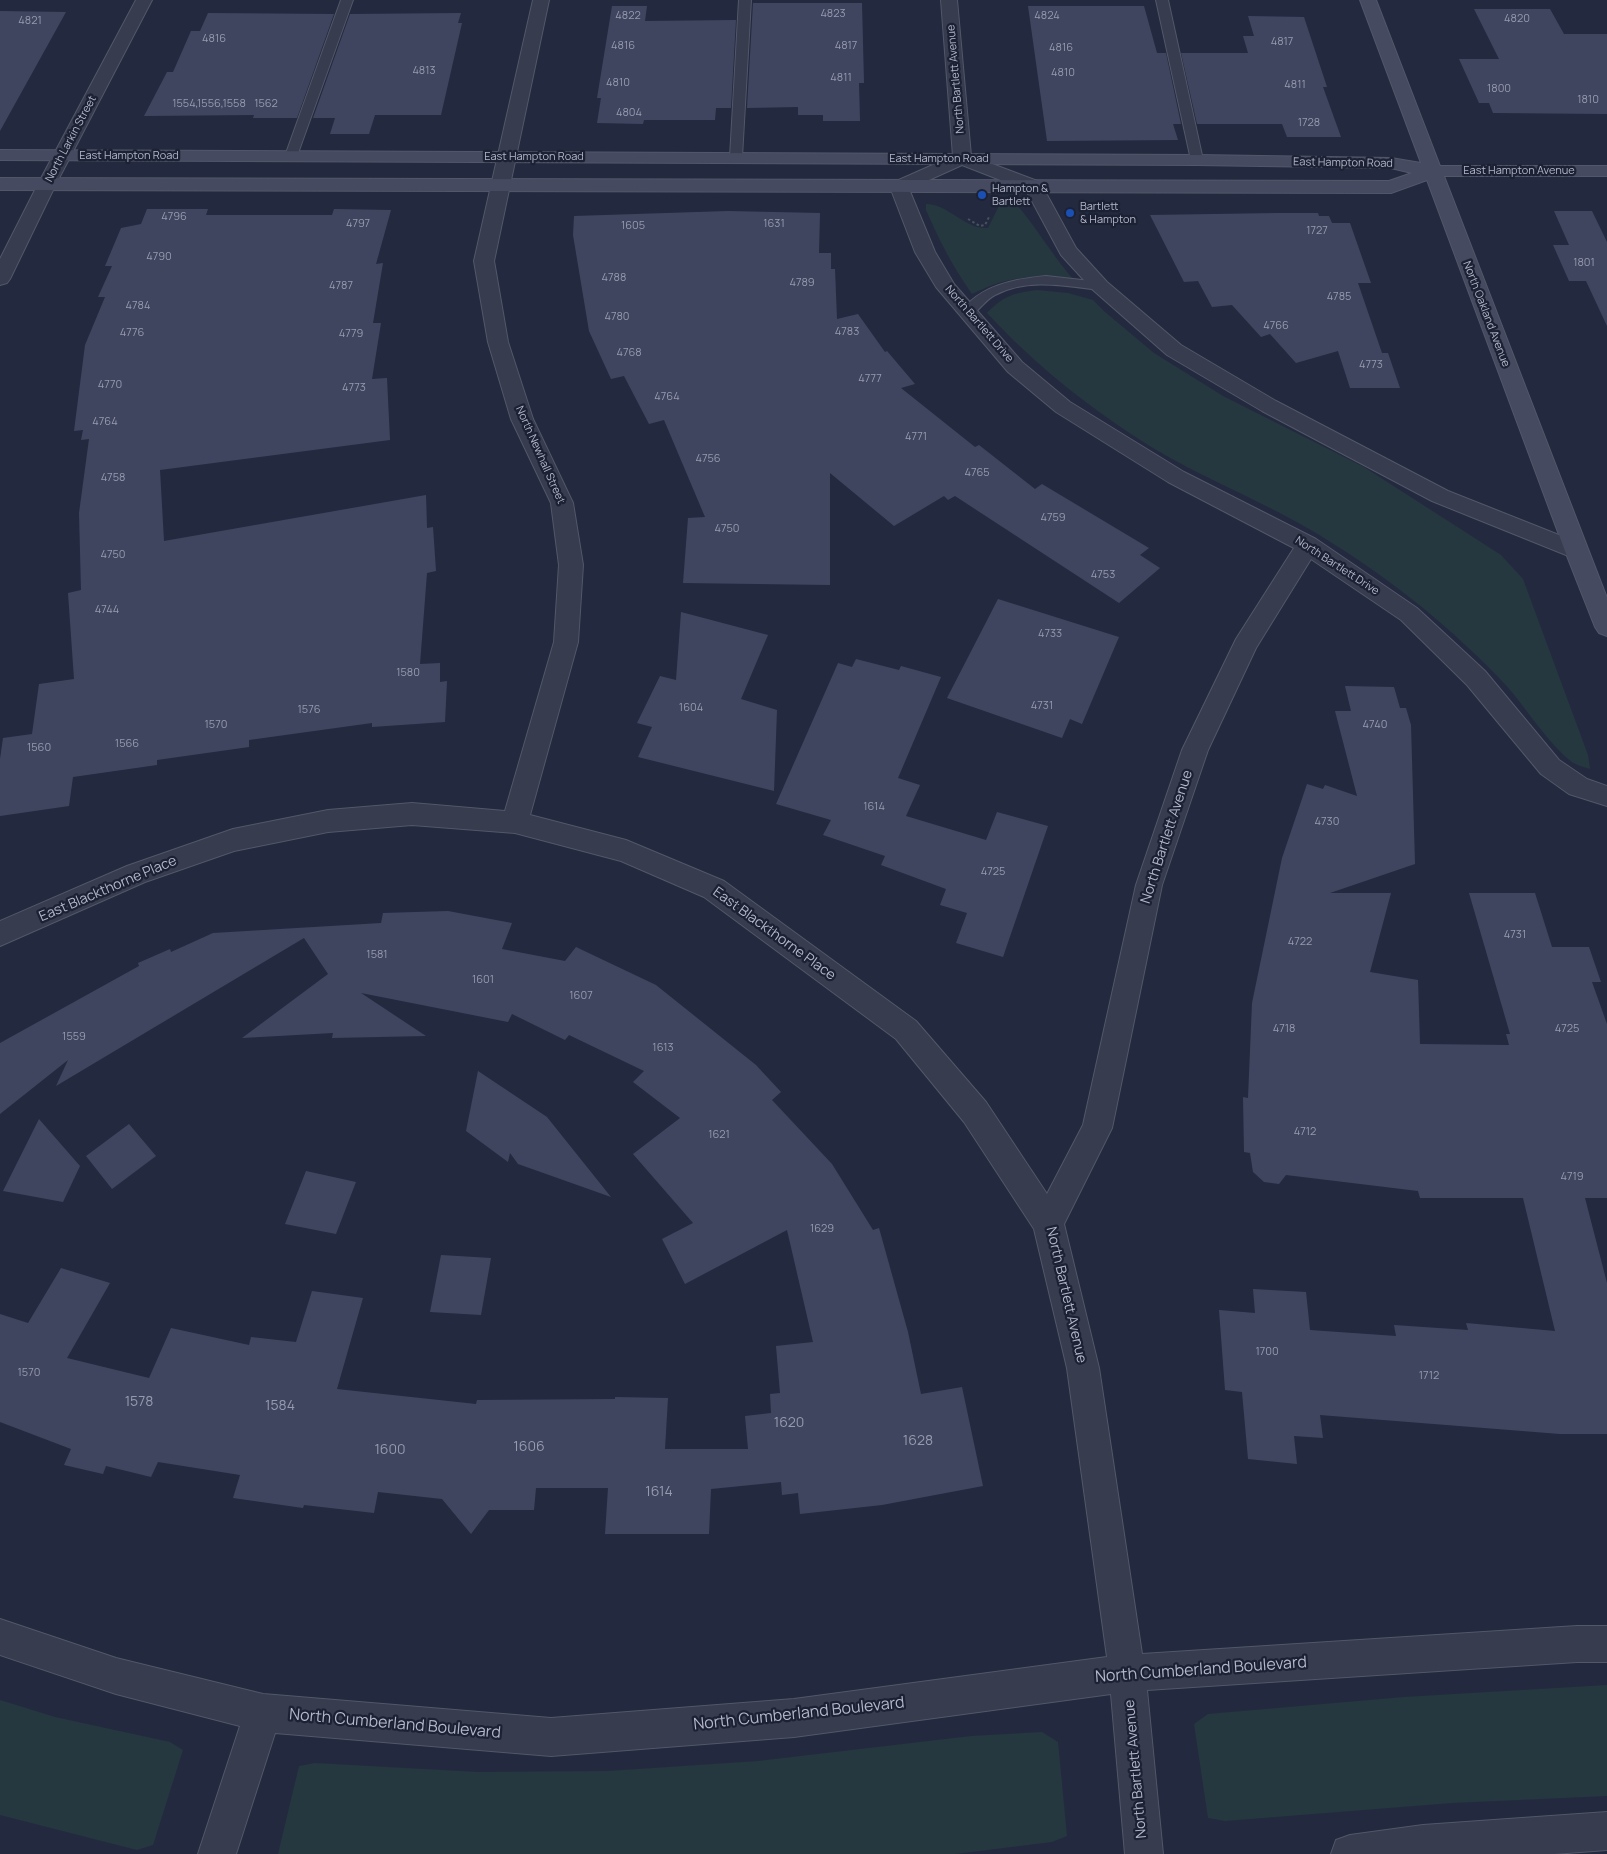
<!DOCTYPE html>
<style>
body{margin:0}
canvas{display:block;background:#23293e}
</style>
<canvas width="1607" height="1854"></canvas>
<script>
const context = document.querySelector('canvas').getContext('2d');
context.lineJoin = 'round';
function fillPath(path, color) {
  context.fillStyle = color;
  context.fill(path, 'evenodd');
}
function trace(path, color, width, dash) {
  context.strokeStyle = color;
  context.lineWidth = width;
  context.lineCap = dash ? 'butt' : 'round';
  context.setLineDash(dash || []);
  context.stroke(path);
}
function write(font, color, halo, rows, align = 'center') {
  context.font = font + ' Manrope,sans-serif';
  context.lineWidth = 4.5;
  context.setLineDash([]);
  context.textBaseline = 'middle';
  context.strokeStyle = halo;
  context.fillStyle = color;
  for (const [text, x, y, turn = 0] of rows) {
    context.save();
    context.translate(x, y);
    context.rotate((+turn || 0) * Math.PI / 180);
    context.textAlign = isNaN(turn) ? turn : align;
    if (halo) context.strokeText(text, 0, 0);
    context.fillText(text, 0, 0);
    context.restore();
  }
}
fillPath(new Path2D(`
 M926,204C949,204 965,230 988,228L1000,204L1017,205C1037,228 1052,255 1073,279C1033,274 1008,276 972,294C953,267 939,240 926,210Z
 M1037,290L1068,293L1093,300L1105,312L1154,353L1223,396L1364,467L1501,555L1523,579L1588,755L1590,769C1584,767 1576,765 1572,762C1545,741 1525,705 1502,681C1477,655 1451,631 1423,608C1382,575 1339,545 1293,520C1247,495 1198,475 1153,448C1092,410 1036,366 987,313C1003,296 1014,293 1037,290Z
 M1607,1685V1796L1452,1803L1225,1821L1208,1818L1194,1724L1208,1714L1404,1697Z
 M0,1700L55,1717L170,1742L183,1750L153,1845L137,1850L0,1815Z
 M1042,1732L1058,1742L1067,1836L1052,1842L955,1854H278L299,1766L315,1763L478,1772L608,1771L758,1761L971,1736Z`), '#25373f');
fillPath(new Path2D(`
 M753,3H862L864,83H859L860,121H823V115H798V107L747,108Z
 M612,6H647L645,21L736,20L731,108H716L715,120H644L643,124L597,123L601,98H597Z
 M1028,6H1144L1157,53H1166L1181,124H1173L1178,140L1047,141Z
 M1474,9H1550L1564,34H1607V114L1493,113L1489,103H1479L1459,59H1499Z
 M0,11L66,12L0,131Z
 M208,13L334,14L297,118H253L254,115L144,116L167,72H173L191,31H200Z
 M461,13L458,23H462L441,115H375L369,134H330L335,118H313L350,14Z
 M1248,16L1304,17L1327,87H1323L1341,137H1287L1282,124H1197L1181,53H1248L1243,36H1254Z
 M147,209H208L206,215H332L334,209L391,210L376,264L383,263L373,323H381L372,379L387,378L390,440L160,470L164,541L426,495L427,528L433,527L436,571L427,573L420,664L440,663V682L447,681L445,722L372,727V723L249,740V747L157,760V765L73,777L69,806L0,816V759L3,738L32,734L39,684L74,679L68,593L81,590L79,513L89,439L81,440L83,430L74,431L85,345L105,297H98L112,266H105L121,228L141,224Z
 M728,211L820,213L819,253H831V269H835L837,319L858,314L885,352L887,351L915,384L901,388L975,447L979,445L1035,489L1042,484L1149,548L1140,555L1160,568L1119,603L955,496L948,500L944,496L894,526L830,473V585L683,583L688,518L705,517L664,420L649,424L624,376L611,379L589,331L573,235L574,216Z
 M1554,211H1592L1607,242V326L1586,281H1569L1553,245H1569Z
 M1277,213H1318L1319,216H1329L1332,223H1350L1371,283H1358L1382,353H1388L1400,388H1350L1338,351L1296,363L1270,334L1261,337L1232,305L1212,307L1198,281L1184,282L1150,215Z
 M998,599L1119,637L1082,724L1070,719L1062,738L947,698Z
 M681,612L768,635L741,699L777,710L774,791L638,757L652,727L637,723L660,676L676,680Z
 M856,659L899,670L901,666L941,677L898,778L920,785L906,816L986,840L997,812L1048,826L1003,957L956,943L967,913L940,905L946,889L881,865L885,856L823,835L831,820L776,804L838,663L852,667Z
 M1345,686L1394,687L1400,708H1406L1411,725L1415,864L1330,893H1391L1370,972L1418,980L1420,1044L1509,1045L1506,1034H1510L1469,893H1535L1552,947H1589L1601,982H1592L1607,1024V1198H1585L1607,1283V1434H1560L1320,1415L1323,1438L1294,1436L1297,1464L1248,1459L1242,1392L1225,1390L1219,1310L1255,1313L1253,1289L1306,1292L1310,1330L1396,1336L1394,1325L1468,1330L1466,1323L1555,1331L1523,1198H1420L1418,1191L1286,1175L1279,1184L1264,1182L1253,1172L1250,1153L1244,1152L1243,1097L1248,1098L1252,1003L1282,858L1307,784L1323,789L1325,785L1357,796L1335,711H1351Z
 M448,911L512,923L502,949L565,961L576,947L656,985L756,1065L781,1092L772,1100L832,1164L873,1230L879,1228L908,1332L921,1394L962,1387L983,1486L882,1505L800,1514L798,1493L782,1495L781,1482L711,1489L709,1534H605L608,1488H536L534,1510H489L471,1534L442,1499L378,1492L374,1513L304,1505L303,1508L233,1498L240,1475L158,1462L151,1477L106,1466L103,1474L64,1465L71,1449L0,1422V1314L28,1323L61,1268L110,1283L67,1358L149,1378L171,1328L249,1345L251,1337L296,1342L312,1291L363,1298L337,1389L476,1404L477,1400L615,1399V1397L668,1398L665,1449H748L745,1416L771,1413L770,1394L780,1393L776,1346L813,1342L787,1230L685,1284L662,1239L693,1223L633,1154L680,1118L633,1082L644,1071L569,1035L565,1040L512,1014L508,1022L361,993L426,1036L332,1038L333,1033L242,1038L328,974L304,938L56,1086L68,1060L0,1114V1043L139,966L138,963L170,949L171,952L213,933L381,923L383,913Z
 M478,1071L547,1117L611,1197L518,1164L510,1153L508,1162L466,1131Z
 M39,1119L80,1166L63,1202L3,1191Z
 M129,1124L156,1156L112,1189L86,1156Z
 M306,1171L356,1182L336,1234L285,1224Z
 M441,1255L491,1258L481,1315L430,1312Z`), '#3f455f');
const lane = new Path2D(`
 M341,0H353L297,156L295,159H287L285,156Z
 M739,0H751L742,157L736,161L730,157Z
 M1156,0H1168L1203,160L1201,163H1193L1191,160Z
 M1046,276L1100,282L1107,286L1100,290C1066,286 1027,278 995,295C987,299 979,309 972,316H962L960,313C980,285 1014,279 1046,276Z`);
const street = new Path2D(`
 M136,0H152L56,184L10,279L7,283L0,285V259L38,184Z
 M533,0H549L494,261L508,342L533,419L573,503L583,565L578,642L530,815L626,840L724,881L916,1021L986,1102L1047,1194L1083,1125L1136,885L1182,750L1236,639L1294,548L1168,482L1056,412L1008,372L936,287L915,252L890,187L892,183L953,156L941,0H957L971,156L1040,182L1076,248L1107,282L1181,345L1276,401L1448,491L1584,545L1587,551L1584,557L1576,559L1432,501L1262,411L1167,355L1093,290L1061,255L1026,190L962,165L909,189L935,252L954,284L1022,362L1070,402L1184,472L1316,539L1417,608L1485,671L1559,760L1587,779L1607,786V806L1569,794L1541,774L1467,685L1401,620L1311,559L1256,648L1208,750L1162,885L1112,1128L1064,1224L1099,1368L1142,1654L1577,1626H1607V1662H1577L1147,1690L1163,1854H1125L1111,1694L794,1737L551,1756L275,1733L236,1854H198L240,1726L116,1694L0,1655V1619L116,1658L263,1694L551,1718L794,1699L1107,1657L1067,1368L1034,1229L964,1122L896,1039L704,897L621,861L515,833L412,825L328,832L234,851L145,882L0,946V921L127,866L233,829L328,810L412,803L505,811L554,642L559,565L551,503L511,419L488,342L474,261Z
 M1607,1812V1850L1554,1854H1331L1336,1840L1350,1835L1423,1825Z`);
const secondary = new Path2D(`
 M1360,0H1376L1440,166H1607V176H1444L1607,598V636L1599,633L1595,627L1565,551L1427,180L1391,193L0,190V178L1389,181L1412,173L1391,168L1197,165L0,160V150L1197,155L1391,158L1421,163Z`);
trace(lane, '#525769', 2);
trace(street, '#525769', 2);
trace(secondary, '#525769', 2);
trace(new Path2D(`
 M968,219L980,226L985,225L989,217`), '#43545c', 2, [2.5, 2.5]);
fillPath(lane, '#373c4e');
fillPath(street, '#373c4e');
fillPath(secondary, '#454a61');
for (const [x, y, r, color] of [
 [982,195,5,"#1a4fb4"],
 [1070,213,5,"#1a4fb4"]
]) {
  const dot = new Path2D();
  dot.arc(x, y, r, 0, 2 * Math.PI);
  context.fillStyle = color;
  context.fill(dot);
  trace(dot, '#1c2133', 2);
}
write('11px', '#969aae', null, [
 ["4823",833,14],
 ["4822",628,16],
 ["4824",1047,16],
 ["4820",1517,19],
 ["4821",30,21],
 ["4816",214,39],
 ["4817",1282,42],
 ["4816",623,46],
 ["4817",846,46],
 ["4816",1061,48],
 ["4813",424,71],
 ["4810",1063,73],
 ["4811",841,78],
 ["4810",618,83],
 ["4811",1295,85],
 ["1800",1499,89],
 ["1810",1588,100],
 ["1554,1556,1558",209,104],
 ["1562",266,104],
 ["4804",629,113],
 ["1728",1309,123],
 ["4796",174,217],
 ["4797",358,224],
 ["1631",774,224],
 ["1605",633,226],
 ["1727",1317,231],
 ["4790",159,257],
 ["1801",1584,263],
 ["4788",614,278],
 ["4789",802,283],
 ["4787",341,286],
 ["4785",1339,297],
 ["4784",138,306],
 ["4780",617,317],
 ["4766",1276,326],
 ["4783",847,332],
 ["4776",132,333],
 ["4779",351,334],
 ["4768",629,353],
 ["4773",1371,365],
 ["4777",870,379],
 ["4770",110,385],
 ["4773",354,388],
 ["4764",667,397],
 ["4764",105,422],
 ["4771",916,437],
 ["4756",708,459],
 ["4765",977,473],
 ["4758",113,478],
 ["4759",1053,518],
 ["4750",727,529],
 ["4750",113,555],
 ["4753",1103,575],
 ["4744",107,610],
 ["4733",1050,634],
 ["1580",408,673],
 ["4731",1042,706],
 ["1604",691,708],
 ["1576",309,710],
 ["1570",216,725],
 ["4740",1375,725],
 ["1566",127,744],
 ["1560",39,748],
 ["1614",874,807],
 ["4730",1327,822],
 ["4725",993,872],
 ["4731",1515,935],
 ["4722",1300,942],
 ["1581",377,955],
 ["1601",483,980],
 ["1607",581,996],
 ["4718",1284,1029],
 ["4725",1567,1029],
 ["1559",74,1037],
 ["1613",663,1048],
 ["4712",1305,1132],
 ["1621",719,1135],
 ["4719",1572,1177],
 ["1629",822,1229],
 ["1700",1267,1352],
 ["1570",29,1373],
 ["1712",1429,1376]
]);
write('11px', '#b3b7c9', '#1c2133', [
 ["North Bartlett Avenue",956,79,-95],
 ["North Larkin Street",71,139,-62],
 ["East Hampton Road",129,156],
 ["East Hampton Road",534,157],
 ["East Hampton Road",939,159],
 ["East Hampton Road",1343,163,1],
 ["East Hampton Avenue",1519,171],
 ["North Oakland Avenue",1486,314,69],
 ["North Bartlett Drive",979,324,49],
 ["North Newhall Street",540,455,66],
 ["North Bartlett Drive",1337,566,33]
]);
write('11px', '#b3b7c9', '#1c2133', [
 ["Hampton &",992,189],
 ["Bartlett",992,202],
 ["Bartlett",1080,207],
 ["& Hampton",1080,220]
], 'left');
write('14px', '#b3b7c9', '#1c2133', [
 ["North Bartlett Avenue",1167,837,-72],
 ["East Blackthorne Place",108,889,-23],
 ["East Blackthorne Place",774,934,36],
 ["North Bartlett Avenue",1066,1295,77],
 ["North Bartlett Avenue",1136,1769,-95]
]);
write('14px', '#969aae', null, [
 ["1578",139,1402],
 ["1584",280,1406],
 ["1620",789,1423],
 ["1628",918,1441],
 ["1606",529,1447],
 ["1600",390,1450],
 ["1614",659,1492]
]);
write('16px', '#b3b7c9', '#1c2133', [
 ["North Cumberland Boulevard",1201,1670,-4],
 ["North Cumberland Boulevard",799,1714,-6],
 ["North Cumberland Boulevard",395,1724,5]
]);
</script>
